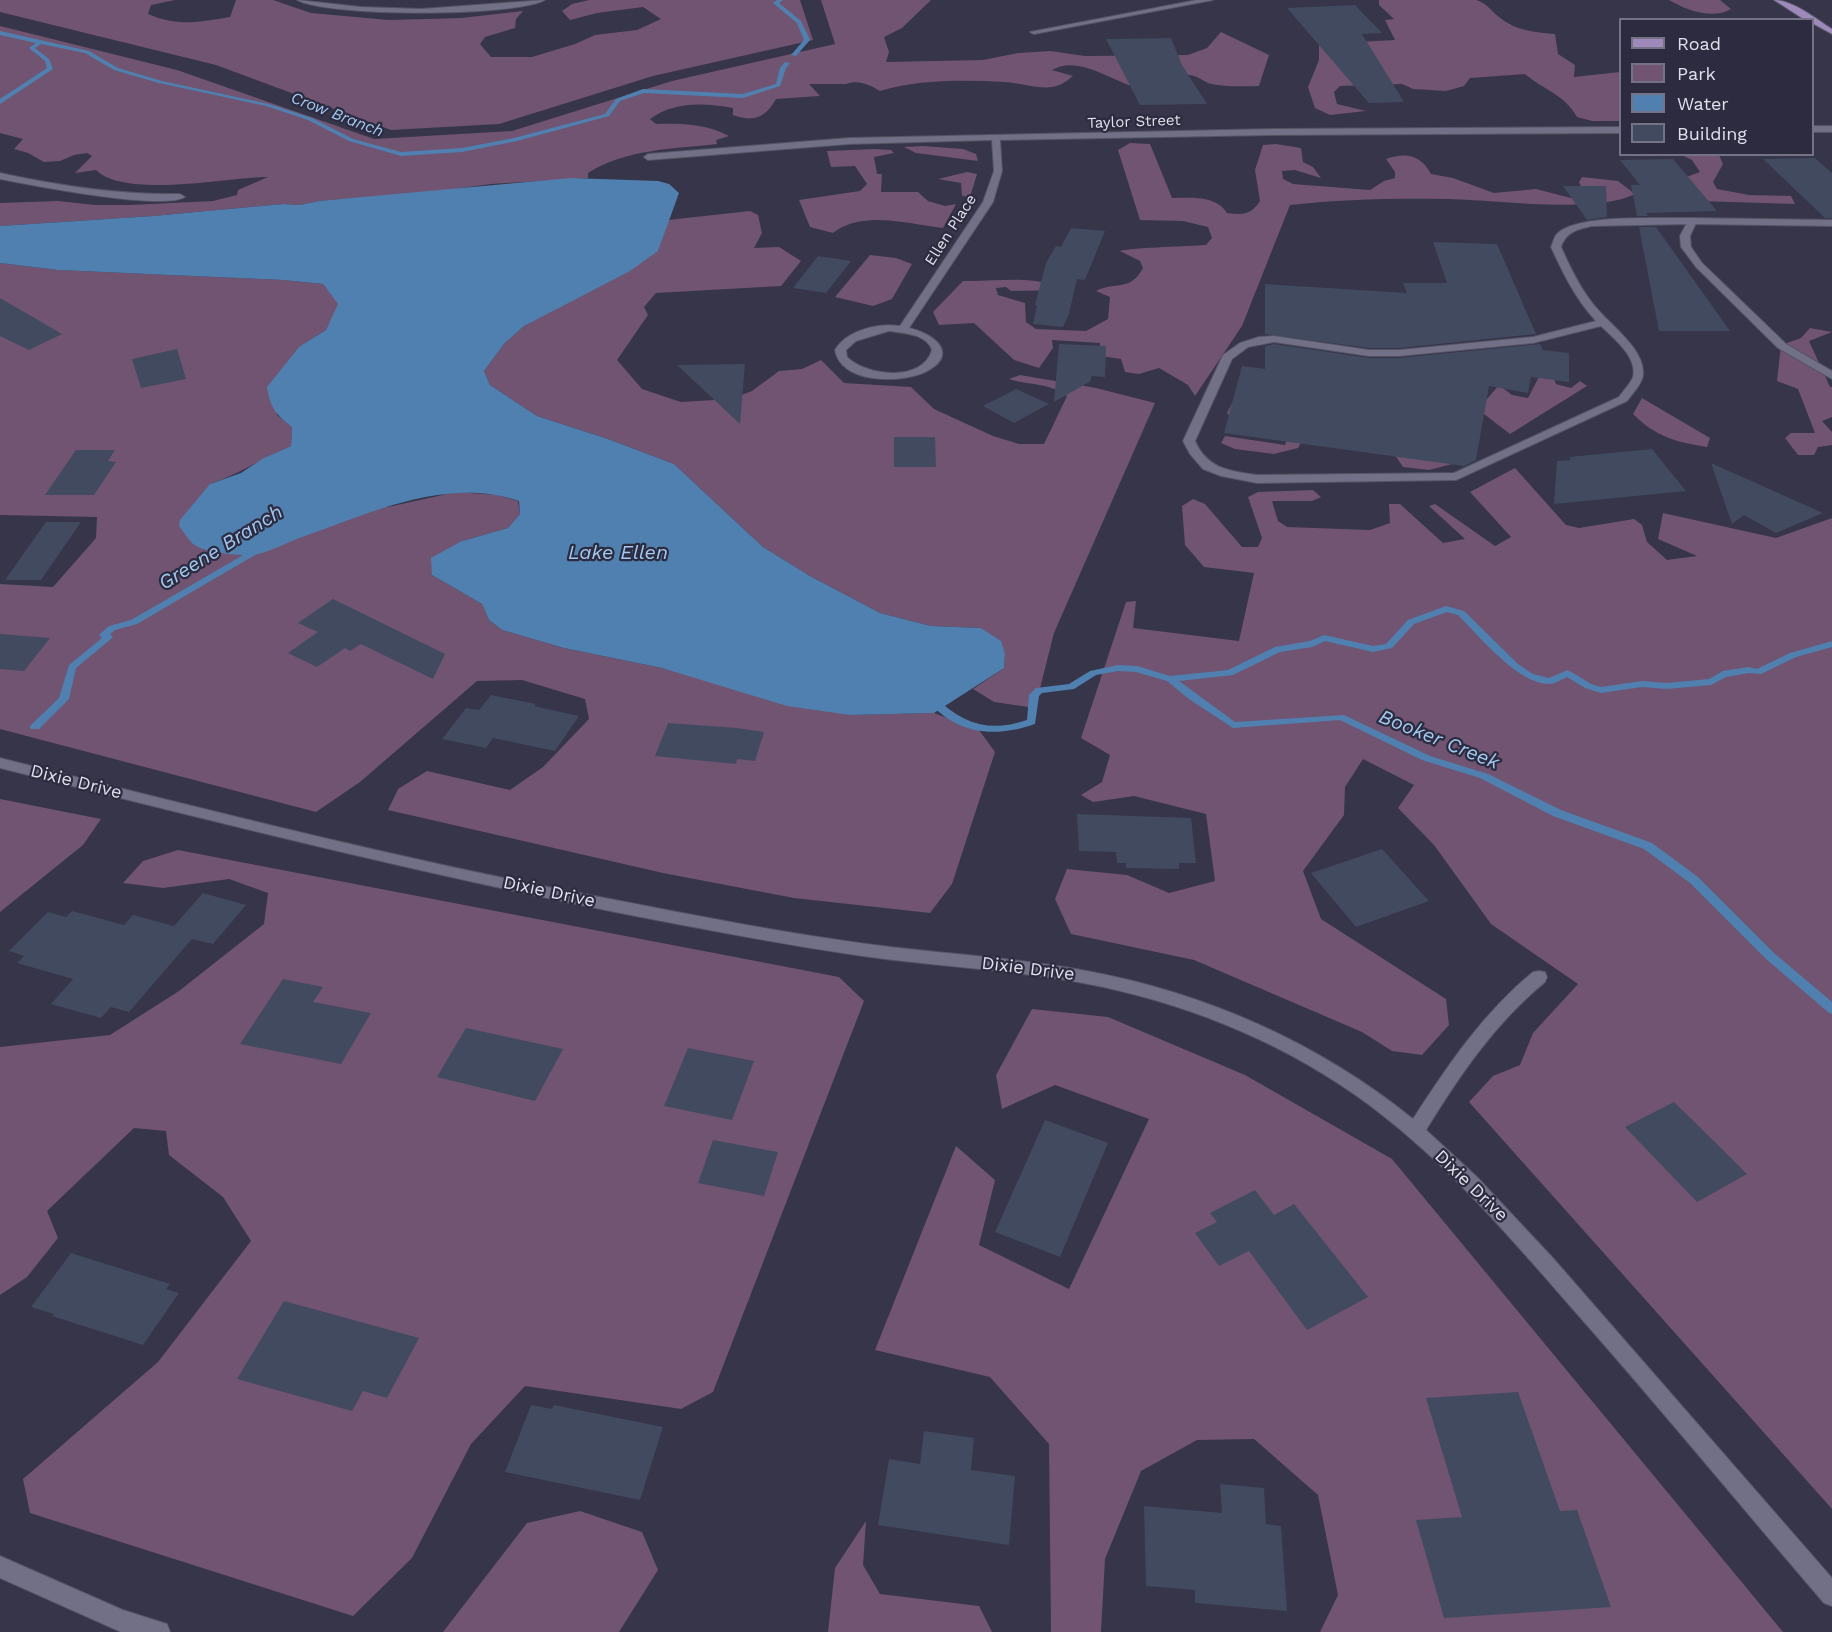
<!DOCTYPE html>
<style>
body{margin:0}
#map{position:relative;width:1832px;height:1632px;overflow:hidden;background:#36354a;font-family:"Work Sans",sans-serif}
canvas{display:block}
.legend{position:absolute;left:1619px;top:18px;width:195px;height:138px;box-sizing:border-box;background:#2c2b3f;border:2px solid #747385;margin:0;padding:8px 10px;list-style:none;font-size:18px;color:#e0e0ed}
.legend li{display:flex;align-items:center;gap:12px;height:30px}
.legend b{width:30px;border:2px solid #747385}
</style>
<div id="map">
<canvas width="1832" height="1632"></canvas>
<ul class="legend">
<li><b style="height:8px;background:#9d8abb"></b>Road</li>
<li><b style="height:16px;background:#705472"></b>Park</li>
<li><b style="height:16px;background:#5080af"></b>Water</li>
<li><b style="height:16px;background:#424a5f"></b>Building</li>
</ul>
</div>
<script>
const context = document.querySelector('canvas').getContext('2d');
context.lineJoin = 'round';
function fillPath(path, color) {
  context.fillStyle = color;
  context.fill(path, 'evenodd');
}
function trace(path, color, width, dash) {
  context.strokeStyle = color;
  context.lineWidth = width;
  context.lineCap = dash ? 'butt' : 'round';
  context.setLineDash(dash || []);
  context.stroke(path);
}
function write(font, color, halo, rows, align = 'center') {
  context.font = font + ' "Work Sans",sans-serif';
  context.lineWidth = 4.5;
  context.setLineDash([]);
  context.textBaseline = 'middle';
  context.strokeStyle = halo;
  context.fillStyle = color;
  for (const [text, x, y, turn = 0] of rows) {
    context.save();
    context.translate(x, y);
    context.rotate((+turn || 0) * Math.PI / 180);
    context.textAlign = isNaN(turn) ? turn : align;
    if (halo) context.strokeText(text, 0, 0);
    context.fillText(text, 0, 0);
    context.restore();
  }
}
fillPath(new Path2D(`
 M0,0H175L151,5L148,14C178,27 199,22 230,17L236,0H273L311,13L389,20L461,18L523,11L516,19L515,28L485,37L480,44L491,57H532L575,44L595,35L637,30L661,19L643,7L597,13L570,20L562,11L572,4L589,0H800L813,40L653,76L499,124L391,130L216,65L0,12Z
 M821,0H931L902,28L884,37L889,52L886,62L983,60L1018,53L1050,51L1085,56L1188,55L1207,48L1221,32L1269,55L1259,86C1245,86 1230,87 1217,85C1200,83 1199,72 1178,75C1167,76 1144,89 1134,87C1110,79 1076,55 1052,70L1073,76C1067,81 1060,86 1052,87C1038,89 1020,83 1005,82C963,80 920,79 880,91C870,85 858,79 846,84H809L820,96L776,99C766,117 754,123 733,115V108C704,103 675,101 650,119L656,124C680,123 708,124 729,136L716,140L717,144C673,149 626,149 588,173V178L491,184L433,192L319,201L300,205L283,204L153,216L0,226V203L58,201L95,205H130L213,201L237,195L238,190L268,177C229,177 125,199 96,170L75,173L92,156L87,153L74,155L60,161L44,162L28,153L14,149L23,139L0,133V26L177,70L374,139L512,131L672,81L835,44Z
 M1379,0H1476C1488,4 1490,10 1499,17C1516,31 1534,32 1555,34L1558,54L1575,65L1574,77L1620,72V121H1592L1577,117C1564,94 1545,91 1525,74L1470,78L1464,86L1446,91L1413,89L1402,84L1340,86L1334,92L1337,104L1366,111L1330,115L1315,108L1308,87L1319,60V44L1395,40L1385,20L1394,19L1379,5Z
 M1669,0H1720L1731,9C1712,20 1686,10 1669,0Z
 M1130,143L1150,144L1172,198C1190,198 1216,195 1227,213C1243,215 1251,215 1260,201L1255,170L1263,145L1276,144L1301,148L1303,162L1313,167L1321,178L1295,170L1282,171L1283,179L1293,184L1370,190L1384,181L1395,178V172L1386,159C1406,152 1421,155 1431,174L1453,178L1494,193L1536,189L1571,198L1585,195L1579,182L1582,177L1618,181L1635,194C1596,214 1496,200 1449,199C1396,198 1343,199 1290,205L1242,326L1195,396L1188,385L1159,368L1139,374L1125,372L1121,359L1100,356V343L1052,340L1053,348L1039,368L1014,360L974,323L939,325L933,312L963,281C1002,282 1031,274 1067,290L1011,291L1006,287L996,288L998,295L1025,303L1026,322L1036,329L1086,331L1108,319L1110,297L1096,291C1116,281 1130,292 1143,268L1140,261L1120,251C1125,248 1193,246 1206,245L1212,238L1208,227L1183,221L1140,220L1118,150Z
 M923,146L963,149L976,154L978,161L916,153L904,147Z
 M875,149L891,150L894,153L874,157L877,174H882L881,192H918L928,201L945,206L956,204L943,228C907,224 863,210 833,233L810,227L799,200L860,191L867,184L855,166L831,167L827,151Z
 M1682,155H1719L1723,164L1713,182L1717,189L1749,195L1791,196L1795,204L1699,201L1662,186L1700,172L1692,160Z
 M967,172L977,174L970,197L962,196L961,183L938,179Z
 M750,211L758,215L762,233L754,248L779,247L801,261L781,286L656,293L644,307L648,315L617,360L642,389L681,402L731,399L752,391L779,371L802,369L821,360L844,383L911,387L934,409L993,436L1019,444H1044L1067,396C1047,382 1032,386 1009,379L1020,375L1096,388L1155,403L1054,633L1035,708L994,702L973,689L1004,668L1005,654L981,628L931,626L880,613L810,576L763,547L674,464L608,439L537,416L490,385L484,371L504,344L524,326L658,251L668,220Z
 M870,255L896,258L912,264L892,299L873,306L835,297Z
 M0,263L58,270L283,280L323,284L339,304L326,330L300,346L277,415L292,427L291,446C263,458 239,474 210,484L388,507L456,492L498,495L518,501L520,514L508,528L462,541L432,575L482,604L489,620L502,630L564,648L662,668L850,715L934,713L979,730L995,752L952,884L930,913L794,898L663,873L388,810L398,789L427,771L510,790L543,767L589,719L585,699L522,680L477,681L360,782L316,812L0,729V584L53,587L96,538L97,517L0,515Z
 M1810,328L1832,332L1809,341L1830,387H1832V417L1822,421L1832,432V445L1818,447L1814,455H1798L1785,438L1791,433H1815L1798,389L1777,381L1781,345L1801,338Z
 M1544,367L1551,371L1556,384L1571,388L1580,381L1587,386L1510,434L1484,414L1456,463L1429,470L1403,467L1395,455L1308,431L1298,448L1274,454L1235,449L1221,443L1225,436L1285,445L1290,430L1234,420L1227,413L1241,386L1487,399L1499,385L1512,395L1528,398Z
 M1642,398L1710,438L1707,447C1676,442 1656,437 1633,414Z
 M1515,468L1566,525L1579,528L1634,519L1642,525L1647,542L1667,560L1697,556L1658,539L1663,513L1776,538L1832,518V1509L1469,1102L1493,1076L1520,1065L1533,1033L1578,984L1491,924L1434,845L1398,808L1414,785L1363,759L1345,787L1344,815L1303,871L1321,919L1446,999L1449,1025L1422,1055L1392,1051L1362,1032L1194,960L1071,934L1055,899L1067,869L1127,875L1169,893L1215,881L1206,814L1134,796L1093,802L1081,795L1102,782L1110,755L1081,738L1126,602L1136,601L1133,628L1239,641L1254,573L1204,567L1185,545L1182,506L1193,499L1205,504L1242,547H1258L1262,538L1248,497L1258,492L1313,490L1321,497L1312,501H1272L1278,521L1287,527L1370,530L1390,523L1389,504H1400L1443,543L1465,539L1429,506L1435,504L1495,546L1511,537L1470,492Z
 M0,799L101,819L83,845L0,912Z
 M178,850L839,977L864,1001L713,1392L681,1409L525,1386L471,1444L412,1558L353,1616L30,1513L23,1479L158,1362L251,1241L223,1197L169,1155L166,1131L134,1128L47,1211L58,1238L27,1277L0,1295V1047L110,1035L179,991L264,924L268,893L229,879L163,888L123,883L143,861Z
 M1032,1009L1108,1017L1245,1075L1392,1159L1783,1632H1320L1338,1595L1318,1495L1254,1439L1197,1440L1141,1471L1105,1559L1101,1632H1051L1049,1444L990,1377L875,1350L956,1146L995,1180L979,1245L1069,1289L1149,1119L1055,1085L1002,1109L996,1075Z
 M580,1511L642,1532L658,1570L619,1632H443L527,1523Z
 M866,1521L863,1565L880,1594L979,1606L992,1632H828L835,1568Z`), '#705472');
fillPath(new Path2D(`
 M571,178L658,181L669,184L679,193L658,251L630,271L524,326L504,344L484,371L490,385L537,416L608,439L674,464L763,547L810,576L880,613L931,626L981,628L1001,641L1005,654L1004,668L934,713L850,715L787,706L662,668L564,648L502,630L489,620L482,604L432,575L431,558L462,541L508,528L520,514L519,501C447,476 370,513 302,537C287,542 267,554 251,555C239,556 202,552 193,544C188,539 184,532 179,526L180,520L210,484L241,473L262,459L291,446L292,427C276,415 270,407 267,387L300,346L326,330L338,304L323,284L283,280L58,270L0,263V226L153,216L283,204L300,205L319,201Z`), '#5080af');
fillPath(new Path2D(`
 M777,0H783L779,3L801,21L810,40L796,56L791,55L804,40L797,23L773,3Z
 M0,31L89,51L118,68L162,81L269,104L312,118L353,139L401,152L462,148L514,138L605,114L616,99L643,89L743,94L776,84L780,68L785,62L790,63L786,68L780,86L743,98L644,93L620,101L609,116L517,141L462,152L401,156L349,141L308,120L266,106L159,83L114,70L85,53L41,44L35,48L49,59L53,69L0,104V99L47,68L45,61L29,48L36,43L0,35Z
 M264,543L267,544V548L137,624L115,630L110,634L113,637L111,639L76,668L69,699L39,729H31L30,727L31,725L59,698L69,665L102,638L99,635L109,626L131,620Z
 M1446,606L1464,611L1518,664L1533,674L1549,678L1568,670L1591,684L1601,687L1642,681L1667,683L1709,679L1723,671L1749,667L1757,669L1790,653L1832,641V647L1796,657L1761,674L1749,673L1726,677L1711,685L1667,689L1642,687L1601,693L1585,688L1567,677C1562,679 1555,684 1550,684C1519,685 1479,636 1458,615L1447,612L1414,624L1392,648L1373,652L1325,641L1312,647L1280,652L1233,675L1179,681L1235,722L1344,715L1430,756L1488,774L1561,810L1652,843L1698,877L1774,953L1832,1002V1014L1828,1012L1766,959L1690,883L1644,849L1553,816L1480,778L1422,760L1340,720L1233,728L1189,699L1167,681L1136,672L1118,671L1096,675L1074,689L1042,693L1039,696L1035,724C995,738 955,735 927,699L929,697H935C963,724 989,733 1027,720L1029,695L1036,688L1069,684L1090,671L1118,665L1137,666L1170,676L1228,670L1275,647L1310,641L1324,635L1373,646L1386,644L1408,620Z`), '#5080af');
fillPath(new Path2D(`
 M1355,5L1382,33L1362,34L1404,102L1369,103L1287,8Z
 M1171,38L1182,65L1207,104L1140,105L1106,39Z
 M1815,158L1832,173V218H1825L1763,159Z
 M1673,159L1717,211L1646,213L1648,216H1637L1631,185H1640L1620,160Z
 M1563,186H1606L1607,217L1587,220Z
 M1639,227H1656L1730,331H1659Z
 M1071,228L1105,231L1085,280L1077,279L1069,314L1063,327L1033,324L1037,306L1035,305L1046,263L1056,246L1061,247Z
 M1433,242L1497,244L1536,334L1399,348H1369L1265,334V284L1407,293L1403,283H1447Z
 M818,256L851,261L826,293L793,288Z
 M0,298L62,334L29,350L0,336Z
 M1059,344L1106,346L1105,377L1091,376V381L1054,402Z
 M1274,344L1369,358H1399L1540,344L1543,350L1569,353V382L1531,377L1528,393L1489,386L1476,460L1464,466L1224,433L1242,366L1265,369V346Z
 M177,349L186,379L141,388L132,359Z
 M745,364L740,424L677,365Z
 M1016,389L1049,404L1014,423L983,406Z
 M894,437H935L936,467H894Z
 M1652,449L1686,491L1554,504L1557,461L1571,460L1569,457Z
 M76,450H115L108,461L116,462L94,495H45Z
 M1711,463L1823,513L1776,533L1744,515L1732,524Z
 M46,522H81L41,580H5Z
 M333,599L445,654L433,679L361,644L350,651L345,648L317,667L288,653L318,632L298,623Z
 M0,634L50,638L24,671L0,669Z
 M491,695L536,704L534,706L579,716L555,751L493,738L486,748L442,739L466,708L479,710Z
 M668,723L737,728L764,732L755,761L737,759L736,764L655,756Z
 M1077,814L1191,818L1196,863H1179V869L1126,868V863H1117L1116,852L1079,851Z
 M1382,849L1429,901L1356,927L1311,873Z
 M203,893L246,905L213,944L192,939L129,1012L111,1007L101,1018L51,1004L73,979L17,963L24,956L9,951L48,912L66,917L72,911L124,925L133,915L174,926Z
 M283,979L323,987L313,1002L371,1013L341,1064L240,1044Z
 M466,1028L563,1049L535,1101L437,1077Z
 M688,1048L754,1061L732,1120L664,1106Z
 M1674,1102L1730,1157L1747,1174L1697,1202L1625,1127Z
 M1045,1120L1108,1143L1060,1257L995,1232Z
 M713,1140L778,1152L764,1196L698,1183Z
 M1255,1190L1274,1215L1294,1204L1368,1297L1307,1330L1249,1251L1219,1266L1195,1233L1217,1222L1210,1213Z
 M71,1253L170,1284L166,1289L179,1293L143,1345L52,1316L54,1314L31,1307Z
 M284,1301L419,1338L387,1398L363,1391L352,1411L237,1379Z
 M1518,1392L1560,1511L1577,1510L1611,1607L1444,1618L1416,1520L1462,1517L1426,1398Z
 M531,1405L552,1409L554,1405L663,1427L640,1500L505,1472Z
 M924,1431L974,1438L971,1470L1015,1476L1009,1545L878,1525L889,1459L920,1464Z
 M1220,1484L1264,1488L1266,1524L1281,1526L1287,1611L1195,1603V1590L1146,1586L1144,1506L1222,1513Z`), '#424a5f');
const service = new Path2D(`
 M1689,219L1697,221L1690,236L1691,247L1702,263L1786,344L1832,371V379L1778,348L1696,267L1681,247L1680,236Z`);
const minor = new Path2D(`
 M297,0L361,7L421,9L545,0C515,17 327,17 297,0Z
 M1197,0H1213L1034,34L1030,32Z
 M1812,126H1832V132H1812Z
 M1620,127V133L1272,135L1000,140L1002,171L993,202L909,328C936,334 961,356 923,373C899,383 841,384 835,350C847,330 878,323 900,326L983,202L994,171L992,140L849,144L648,160L644,157L648,154L849,138L1272,129ZM889,331C903,333 927,334 932,350C922,383 866,376 847,357L846,350L856,341Z
 M0,173C60,186 119,195 180,194L185,197C164,211 30,185 0,179Z
 M1692,218L1832,220V226L1692,224L1592,226C1578,229 1566,232 1561,247C1569,265 1578,284 1590,300C1604,321 1645,347 1643,374C1643,383 1632,394 1627,401L1456,480L1257,483L1221,476L1203,469L1190,454L1183,441L1223,355L1240,343L1259,337L1274,336L1369,350H1399L1533,337L1596,321C1576,300 1563,273 1551,247C1553,243 1554,237 1557,234C1577,213 1662,219 1692,218ZM1601,326C1613,338 1638,357 1633,377C1631,383 1623,391 1619,397L1454,473L1257,475C1230,471 1207,469 1195,441L1232,359L1248,347L1274,342L1369,356H1399L1533,343Z
 M0,758C201,808 401,860 605,898C692,915 779,932 867,944C940,954 1014,957 1087,971C1206,993 1319,1043 1413,1119C1448,1065 1483,1013 1533,972L1539,971L1545,972L1547,977L1545,982C1495,1023 1460,1075 1426,1130L1477,1177L1552,1257L1832,1578V1606L1824,1603C1739,1504 1657,1404 1571,1307C1504,1230 1437,1152 1354,1094C1274,1038 1179,1001 1083,983C1017,971 951,967 885,959C815,950 746,937 677,924C449,881 225,824 0,768Z
 M0,1556L123,1610L167,1624L170,1632H121L0,1578Z`);
const primary = new Path2D(`
 M1774,0C1793,0 1816,19 1832,29V34L1812,23V20H1805Z`);
trace(service, '#545364', 2);
trace(minor, '#545364', 2);
trace(primary, '#545364', 2);
fillPath(service, '#717087');
fillPath(minor, '#717087');
fillPath(primary, '#9d8abb');
write('15px', '#e0e0ed', '#2c2b3f', [
 ["Taylor Street",1134,122,-2],
 ["Ellen Place",951,230,-57]
]);
write('italic 16px', '#a2c9f2', '#2c2b3f', [
 ["Crow Branch",337,115,21]
]);
write('18px', '#e0e0ed', '#2c2b3f', [
 ["Dixie Drive",76,782,14],
 ["Dixie Drive",549,892,12],
 ["Dixie Drive",1028,969,7],
 ["Dixie Drive",1471,1186,44]
]);
write('italic 20px', '#a2c9f2', '#2c2b3f', [
 ["Greene Branch",221,548,-32],
 ["Lake Ellen",618,553],
 ["Booker Creek",1439,740,22]
]);
</script>
